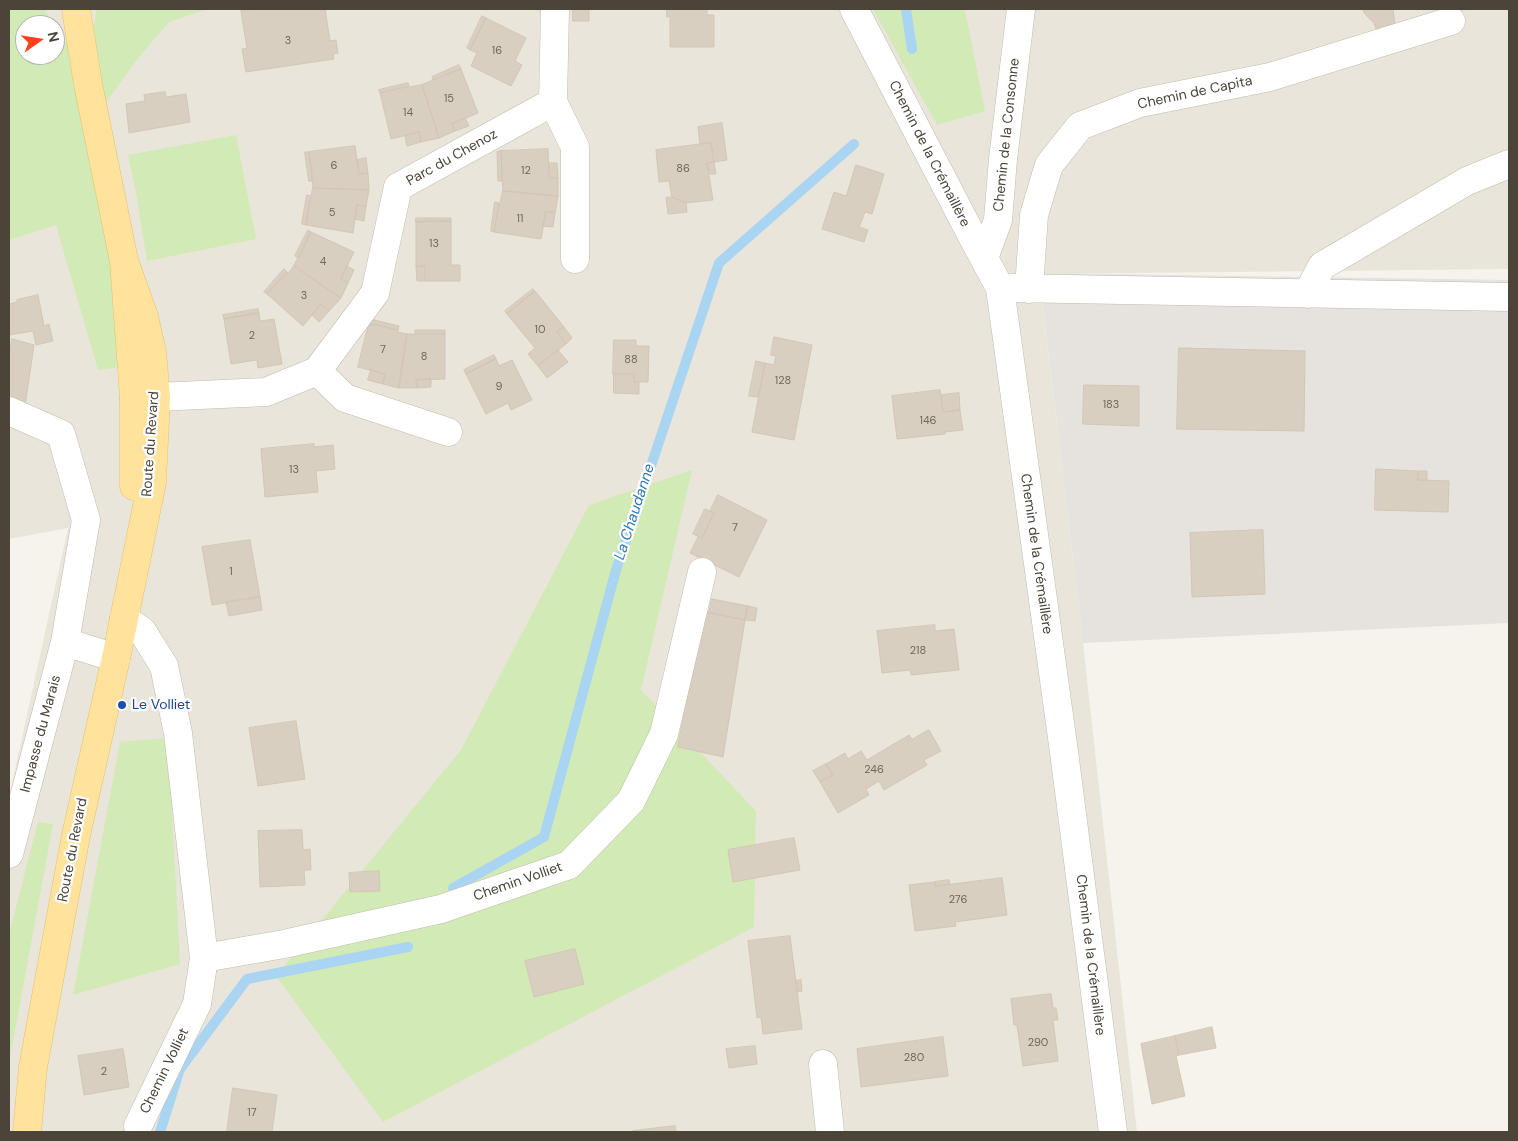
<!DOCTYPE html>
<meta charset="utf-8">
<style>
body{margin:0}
#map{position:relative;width:1518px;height:1141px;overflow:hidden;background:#f6f3ec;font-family:"DM Sans",sans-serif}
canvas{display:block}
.frame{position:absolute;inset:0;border:10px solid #4b4439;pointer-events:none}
.north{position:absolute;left:15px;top:15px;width:50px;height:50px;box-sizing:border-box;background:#fff;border:1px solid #b7b4b0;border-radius:50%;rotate:77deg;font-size:14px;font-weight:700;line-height:20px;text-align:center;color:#4b4439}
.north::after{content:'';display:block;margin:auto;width:18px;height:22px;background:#fc3f1d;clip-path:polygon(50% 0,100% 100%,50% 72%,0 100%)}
</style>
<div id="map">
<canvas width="1518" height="1141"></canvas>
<div class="frame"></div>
<div class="north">N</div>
</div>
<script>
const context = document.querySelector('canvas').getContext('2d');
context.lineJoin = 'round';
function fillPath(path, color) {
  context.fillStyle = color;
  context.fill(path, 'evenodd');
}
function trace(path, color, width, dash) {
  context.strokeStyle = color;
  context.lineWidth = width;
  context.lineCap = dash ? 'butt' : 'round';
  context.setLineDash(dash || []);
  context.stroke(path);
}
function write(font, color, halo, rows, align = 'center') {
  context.font = font + ' "DM Sans",sans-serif';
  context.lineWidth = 4.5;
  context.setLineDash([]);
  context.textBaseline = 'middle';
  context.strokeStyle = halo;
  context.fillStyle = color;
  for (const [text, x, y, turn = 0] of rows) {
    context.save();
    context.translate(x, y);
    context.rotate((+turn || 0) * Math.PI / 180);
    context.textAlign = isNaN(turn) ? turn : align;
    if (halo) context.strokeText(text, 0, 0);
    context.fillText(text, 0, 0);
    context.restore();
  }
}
fillPath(new Path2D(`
 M9,9H1509V269L1039,274L1083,643L1137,1132H9V797L68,528L9,539ZM25,25H55V55H25Z`), '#eae5da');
fillPath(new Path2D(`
 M1039,273L1509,280V623L1083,643Z`), '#e6e2dd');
fillPath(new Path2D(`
 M9,9H44L70,47L90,45L97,9H208L169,22L138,58L89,126L126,366L98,370L56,225L9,240ZM25,25H55V55H25Z
 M873,9H965L985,111L937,125Z
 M236,135L256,239L147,261L136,192L128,155Z
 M692,470L641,690L756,811L754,927L383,1122L276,976L461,750L589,505Z
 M168,738L180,964L73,995L120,742Z
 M38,822L53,824L9,1063V934Z`), '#d2eab5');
trace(new Path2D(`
 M906,9L912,49
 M453,888L544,837L616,570L719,263L854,144
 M160,1132L180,1069L247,979L408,947`), '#a9d4f2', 10);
const building = new Path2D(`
 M258,9H325L330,41L336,40L338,53L333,54L334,59L246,72L242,49L247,48L241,11Z
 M573,9H589V21H573Z
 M667,9H707V15H714V47H670V16L667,17Z
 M1364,9H1393L1395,25L1378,34L1374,23L1364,13Z
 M482,16L486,18L470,50L467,48Z
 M486,18L526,38L515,61L522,65L511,86L471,66L477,53L470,50Z
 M459,65L461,69L433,80L432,77Z
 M461,69L478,113L452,124L455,131L439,138L422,85Z
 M408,83L409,86L380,93L379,90Z
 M422,85L439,138L421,142L419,132L391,139L380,93Z
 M165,92L166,97L186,94L190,122L129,133L126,104L145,101L144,95Z
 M465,118L469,126L455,131L452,124Z
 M722,123L727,160L714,162L711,143L700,144L698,127Z
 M419,132L421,142L407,146L405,136Z
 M711,143L714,162L707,163L713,200L686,203L672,197L669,181L659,182L656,150Z
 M355,146L359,174L368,173L369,190L313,188L309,152Z
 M548,149L549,178H558V196L503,191L501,151Z
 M501,151L502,181H498L497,152Z
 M305,152H309L313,181H309Z
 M366,158L368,173L359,174L357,160Z
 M714,162L716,174H709L707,163Z
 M549,163H557L558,178H549Z
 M856,165L884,174L872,214L865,212L859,227L868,230L864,242L822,229L834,192L846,196Z
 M313,188L369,190L366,206L357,205L353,233L306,225Z
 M503,191L558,196L555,213L546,211L541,239L494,232Z
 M307,195L311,196L306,225L302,224Z
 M672,197L686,203L687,212L668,214L666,198Z
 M495,202L499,203L494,232L491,231Z
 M357,205L366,206L364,221L355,219Z
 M546,211L555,213L553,227L543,226Z
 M416,218H451V221L416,222Z
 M451,221V265H460V281H425V266L416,267V222Z
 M308,230L311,232L299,258L295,256Z
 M311,232L354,252L341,279L348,283L341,298L294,266Z
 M294,266L341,298L329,311L321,304L303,326L267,294L287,272L288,273Z
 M347,266L354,270L348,283L341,279Z
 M425,266V281H417L416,267Z
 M284,269L287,272L267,294L264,292Z
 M533,289L535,291L507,314L505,311Z
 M535,291L564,327L557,332L566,344L538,366L528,354L535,348L507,314Z
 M38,295L44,326L49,324L53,341L36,345L33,331L9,335V304L17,302V300Z
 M321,304L329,311L319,322L312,315Z
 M258,309L259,313L224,319L223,315Z
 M259,313L260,321L274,319L282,364L258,368L257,360L231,364L224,319Z
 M370,319L399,326L398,330L369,323Z
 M369,323L398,330L397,332L407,334L399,388L383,384L385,374L358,367Z
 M564,327L572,338L566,344L557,332Z
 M415,330H445V334H416Z
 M407,334H445V379L416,380L417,388H399Z
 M774,337L812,345L794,440L752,432L765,363L774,365L776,356L771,355Z
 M12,339L34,345L25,406L9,401V358Z
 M614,340H636V346H649L648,382H634V374H613Z
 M1179,348L1305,351L1304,431L1177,429Z
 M558,350L568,362L547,378L538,366Z
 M494,355L496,359L466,374L464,370Z
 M496,359L499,366L512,360L532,400L511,410L508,403L486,414L466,374Z
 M756,361L765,363L758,397L749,396Z
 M371,370L385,374L383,384L368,380Z
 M614,374H634V382H639V394L614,393Z
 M431,379V387L417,388L416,380Z
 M1084,385L1139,386V426L1083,424Z
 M940,390L943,412L960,410L963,430L945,432V434L897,439L892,396Z
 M959,393L960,410L943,412L941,395Z
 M314,444V447L333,445L335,469L316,471L318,492L265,497L261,449Z
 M1376,469L1418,471V480L1449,481L1448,512L1375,510Z
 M1418,471H1427V481L1418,480Z
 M718,495L767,520L739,577L690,553L698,537L702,538L714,513L710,511Z
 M705,509L714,513L702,538L693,534Z
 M1263,530L1265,594L1192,597L1190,533Z
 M250,540L260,597L212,605L202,547Z
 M260,597L262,610L229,616L226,602Z
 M712,599L748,606L745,620L709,613Z
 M748,606L757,608L755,621L745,620Z
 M704,611L745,620L723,757L678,747Z
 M935,625V631L954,629L959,670L911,675L910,670L882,673L877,631Z
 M296,721L305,779L258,786L249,728Z
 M929,730L941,751L924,760L927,765L884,790L879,781L866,789L869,795L838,813L820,782L833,775L826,764L845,753L848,759L861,751L867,760L909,735L912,739Z
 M826,764L833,775L820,782L813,771Z
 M302,830L303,850L310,849L311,870H304L305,885L260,887L258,831Z
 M794,838L800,870L733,882L728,850Z
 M379,871L380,891L350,892L349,873Z
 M1002,878L1007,915L955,922L956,926L915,931L909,885L935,882V886Z
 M949,880L950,884L935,886V882Z
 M790,936L802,1029L763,1034L761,1017L757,1018L748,941Z
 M575,949L584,984L534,997L525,961Z
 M801,980L802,991L797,992L796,981Z
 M1051,994L1053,1008H1056L1058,1020H1053L1058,1061L1023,1066L1017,1025H1014L1011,999Z
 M1212,1027L1216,1048L1179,1055L1175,1036Z
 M1175,1036L1179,1055L1176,1056L1185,1096L1152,1104L1141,1044Z
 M943,1037L948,1076L861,1087L857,1049Z
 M755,1046L757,1064L729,1068L726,1049Z
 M123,1049L129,1087L84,1095L78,1056Z
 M233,1088L277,1095L272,1132H227Z
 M675,1126L676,1132H633V1131Z`);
fillPath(building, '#d8cfc1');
trace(building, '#d3c7b4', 1);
const minor = new Path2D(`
 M555,9L553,102L575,147V259
 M854,9L972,236L1000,288L1064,752L1113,1132
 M984,258L998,220L1003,159L1021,9
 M1012,288L1509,297
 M1029,289L1034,215L1049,165L1080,126L1140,103L1270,77L1451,21
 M1307,294L1322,266L1467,181L1509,164
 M317,371L345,398L448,432
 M134,398L266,392L317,371L375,293L398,187L553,102
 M9,411L61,434L86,520L65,642L116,658
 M124,619L142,631L164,666L178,733L204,958L197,1004L138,1126
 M9,854L65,642
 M204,958L284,944L441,909L569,865L631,801L664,734L702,572
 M823,1064L830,1132`);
const major = new Path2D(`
 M76,9L88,84L124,261L134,398V486
 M27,1132L33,1067L76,835L116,658L152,482L156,397L152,352L144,317L124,261`);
trace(minor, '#c2bbae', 29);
trace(major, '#e6c16a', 29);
trace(minor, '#fff', 28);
trace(major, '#ffe39c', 28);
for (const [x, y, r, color] of [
 [122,705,5,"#1a4fb4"]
]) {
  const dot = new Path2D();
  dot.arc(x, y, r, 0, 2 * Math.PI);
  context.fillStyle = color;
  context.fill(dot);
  trace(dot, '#fff', 2);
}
write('11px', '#6e675b', null, [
 ["3",288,41],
 ["16",497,51],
 ["15",449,99],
 ["14",408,113],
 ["6",334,166],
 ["86",683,169],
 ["12",526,171],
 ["5",332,213],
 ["11",520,219],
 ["13",434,244],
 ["4",323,262],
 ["3",304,296],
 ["10",540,330],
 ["2",252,336],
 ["7",383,350],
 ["8",424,357],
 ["88",631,360],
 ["128",783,381],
 ["9",499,387],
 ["183",1111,405],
 ["146",928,421],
 ["13",294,470],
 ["7",735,528],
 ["1",231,572],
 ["218",918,651],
 ["246",874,770],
 ["276",958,900],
 ["290",1038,1043],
 ["280",914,1058],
 ["2",104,1072],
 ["17",252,1113]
]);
write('14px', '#4b4439', '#fff', [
 ["Chemin de Capita",1195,93,-12],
 ["Chemin de la Consonne",1007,135,-84],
 ["Chemin de la Crémaillère",929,154,63],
 ["Parc du Chenoz",452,158,-29],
 ["Route du Revard",151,444,-86],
 ["Chemin de la Crémaillère",1036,554,82],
 ["Impasse du Marais",41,734,-75],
 ["Route du Revard",73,850,-79],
 ["Chemin Volliet",518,882,-19],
 ["Chemin de la Crémaillère",1090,955,83],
 ["Chemin Volliet",165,1071,-64]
]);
write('14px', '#164399', '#fff', [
 ["Le Volliet",132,705]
], 'left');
write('italic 15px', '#2e7ab2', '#fff', [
 ["La Chaudanne",635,512,-72]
]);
</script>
